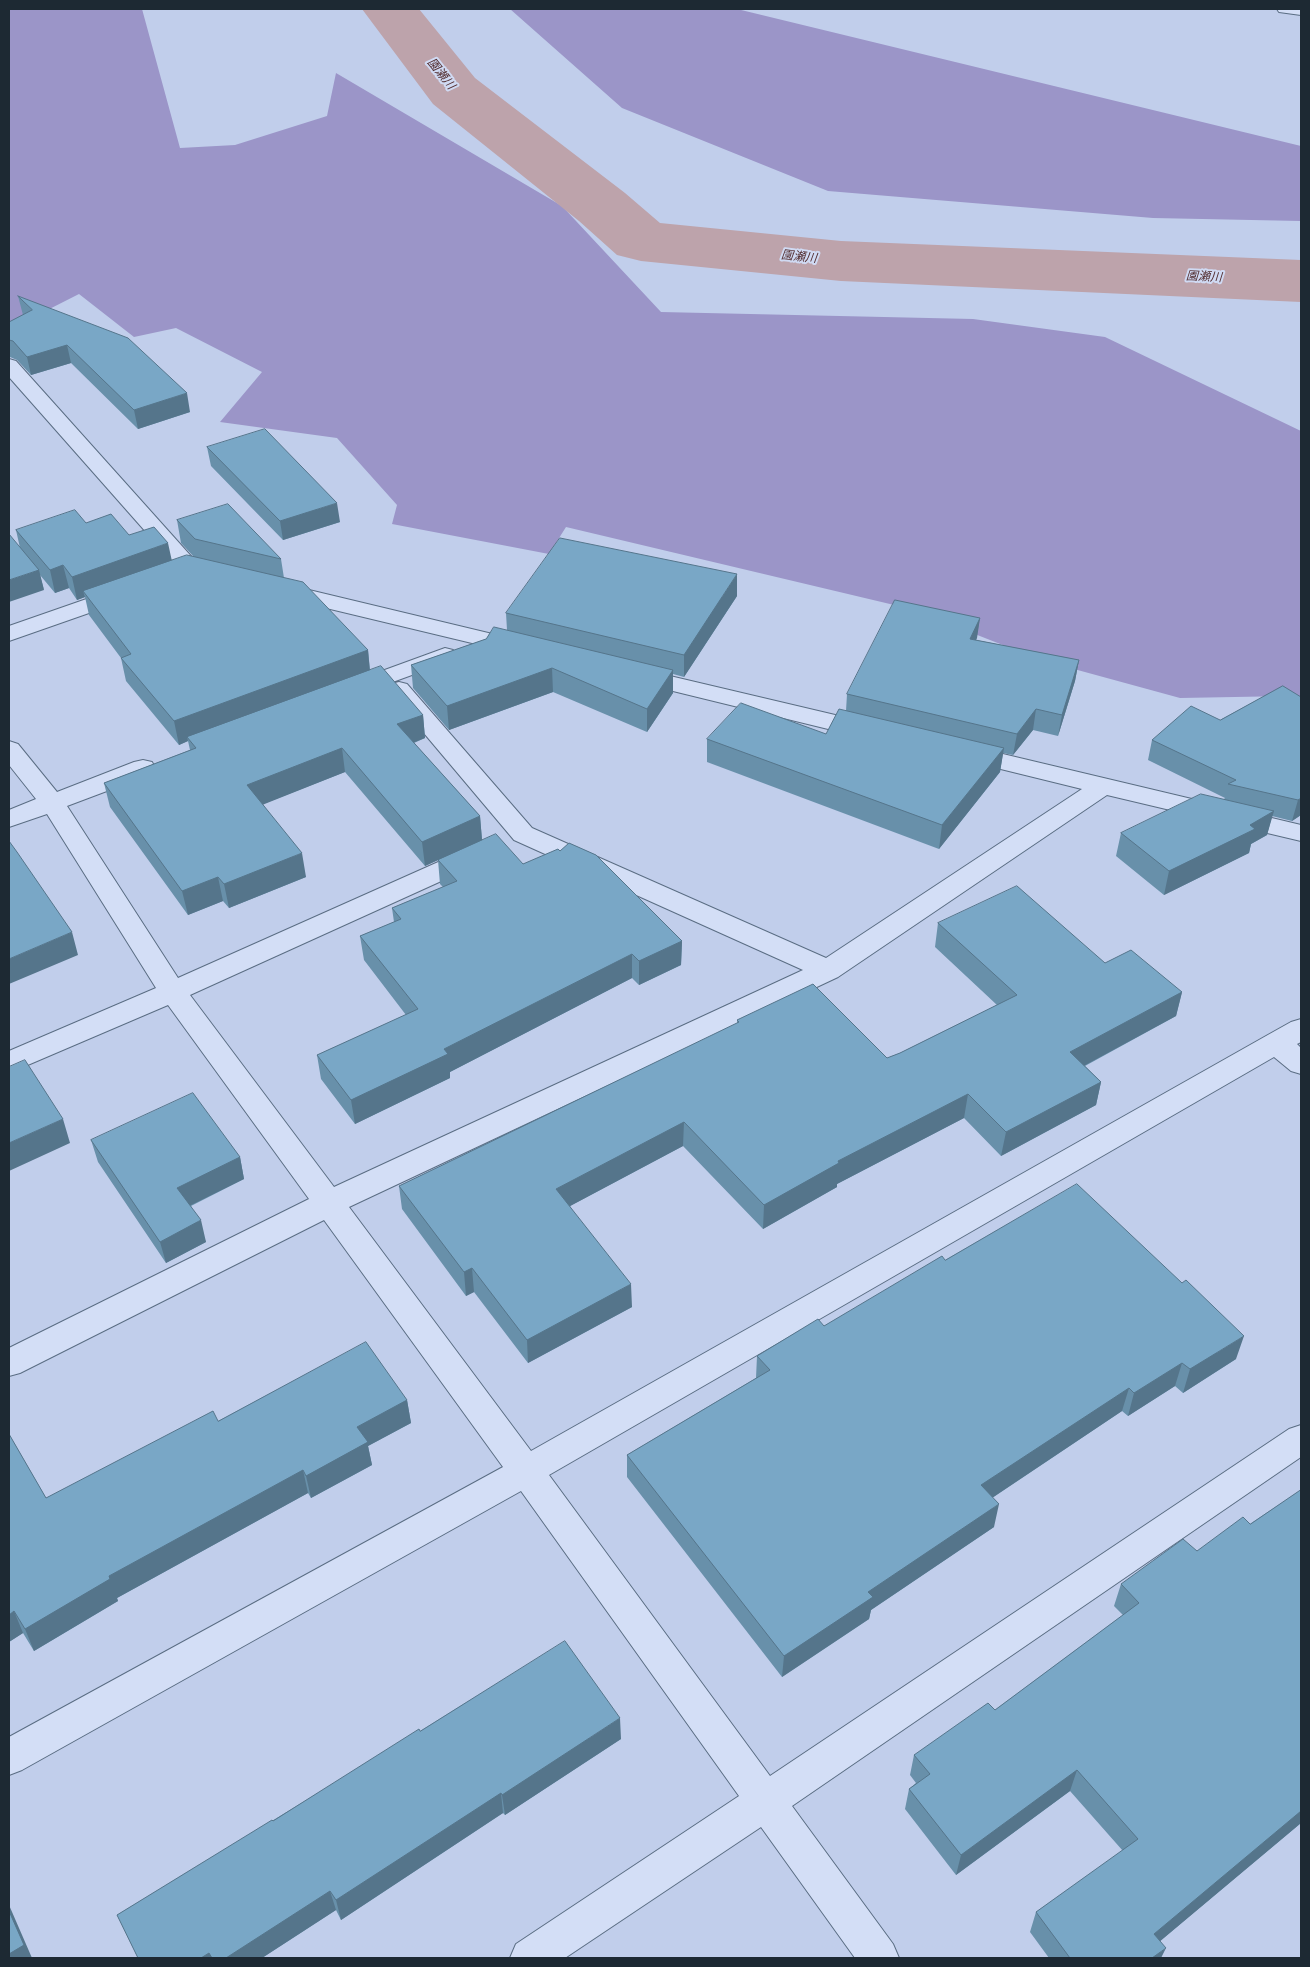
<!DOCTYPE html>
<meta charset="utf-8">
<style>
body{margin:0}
#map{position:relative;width:1310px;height:1967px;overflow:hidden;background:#c1ceeb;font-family:Lora,serif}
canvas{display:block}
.frame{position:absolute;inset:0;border:10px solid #1d2933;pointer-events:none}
</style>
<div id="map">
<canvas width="1310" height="1967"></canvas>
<div class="frame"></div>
</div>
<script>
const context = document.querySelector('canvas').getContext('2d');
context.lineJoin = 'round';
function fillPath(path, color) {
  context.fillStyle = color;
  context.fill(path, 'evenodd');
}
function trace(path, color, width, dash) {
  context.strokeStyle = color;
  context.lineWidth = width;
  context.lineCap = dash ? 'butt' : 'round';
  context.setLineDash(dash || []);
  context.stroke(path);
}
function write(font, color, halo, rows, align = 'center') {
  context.font = font + ' Lora,"Noto Sans JP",serif';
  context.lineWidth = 4;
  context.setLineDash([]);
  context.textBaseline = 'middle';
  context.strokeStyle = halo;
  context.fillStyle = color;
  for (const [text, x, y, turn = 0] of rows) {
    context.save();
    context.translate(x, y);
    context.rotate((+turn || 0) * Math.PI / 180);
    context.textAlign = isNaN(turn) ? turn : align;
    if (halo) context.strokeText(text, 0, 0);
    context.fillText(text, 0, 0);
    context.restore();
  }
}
fillPath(new Path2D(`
 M9,9H142L180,148L235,145L327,116L336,73L562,206L661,312L973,319L1105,337L1301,431V703L1289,696L1180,698L1041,660L911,609L566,527L549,554L392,524L397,505L337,438L220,422L262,372L176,328L134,337L79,294L10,329Z
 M510,9H737L1301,146V221L1153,218L828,191L622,108Z`), '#9b95c8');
fillPath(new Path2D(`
 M362,9H419L475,78L625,193L660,223L841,241L1301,260V302L841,281L641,261L617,255L579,221L433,104Z`), '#bda3ab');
const minor = new Path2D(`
 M1277,9H1301V15L1279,12Z
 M9,359L16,361L198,564L201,569C194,579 172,584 160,581L157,576L160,571L176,566L9,377Z
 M284,584L530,643L534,648L530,653L522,655L276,596L273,591L276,586Z
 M121,587L129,589L132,594L129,599L9,641V626Z
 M445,648L453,650L457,655L453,660L368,691L360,689L356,684L360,679Z
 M636,668L869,723L878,726L881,731L878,736L869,739L628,680L624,675L628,670Z
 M399,682L407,684L532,828L826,958L1082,789L956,758L953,753L956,748L965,745L1301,825V841L1107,795L838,977L349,1207L531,1451L1266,1036L1291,1022L1301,1019V1042L1297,1044L1301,1048V1074L1291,1071L1274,1057L549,1475L770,1776L1289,1429L1301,1425V1457L792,1806L893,1944L899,1958H855L761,1827L565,1958H510L516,1944L739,1796L521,1491L22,1770L9,1775V1737L503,1467L324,1220L20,1373L9,1376V1348L309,1199L168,1005L9,1073V1051L156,988L47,814L9,827V810L36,799L9,765V741L18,744L57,792L134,762L143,760L152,762L155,768L152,774L67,806L178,978L463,851L472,848L481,851L485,857L481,863L190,995L334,1187L803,970L514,840L391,694L387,689L391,684Z`);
trace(minor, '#5a6d83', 2);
fillPath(minor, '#d3def6');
fillPath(new Path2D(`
 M18,296L190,412L138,429L71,363L31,375L17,360L10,357L9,358V322L23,315Z
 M207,447L340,522L283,540L211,466Z
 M177,520L281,559L284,578L368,650L370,670L423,715L425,738L414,743L480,816L482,840L523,864L560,851L682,941L681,965L639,985L632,978L450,1072V1078L355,1124L321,1079L317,1055L406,1015L364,960L360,936L394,922L392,908L443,887L440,884L438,860L425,866L345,772L263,804L306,877L229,908L223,901L188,915L110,807L104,783L190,750L188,741L179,745L126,681L121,658L89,615L85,597L77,600L69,588L55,593L40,575L44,590L20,548L16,530L86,523L129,535L172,560L194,557L181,543Z
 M737,596L684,677L673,674V693L647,732L553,692L449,730L413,688L411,665L486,639L507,630L506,613Z
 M980,618L976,640L1079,660L1075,681L1058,736L1033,730L1013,755L1003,753L1000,772L939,849L707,762V739L826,734L846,711L847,694Z
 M1283,686L1301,815L1292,821L1272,816L1267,835L1251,844L1249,853L1164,895L1116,856L1121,833L1224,799L1225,798L1148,760L1152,740L1220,720Z
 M938,923L1105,963L1182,992L1176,1016L1085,1066L1101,1082L1096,1105L1001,1156L964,1118L837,1184V1187L763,1229L683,1146L570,1206L632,1307L528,1363L474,1292L466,1296L402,1209L399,1186L737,1024V1020L887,1058L900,1053L997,1005L935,947Z
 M91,1140L240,1157L244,1179L191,1206L206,1242L166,1263L98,1162Z
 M945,1260L1236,1359L1183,1393L1175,1386L1128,1416L1122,1411L992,1498L994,1527L871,1610L869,1619L782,1677L627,1477V1455L756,1378L757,1356L824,1326Z
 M407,1400L411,1423L368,1446L372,1465L311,1498L308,1493L117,1598L118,1601L34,1651L23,1633L9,1642V1434L46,1498L218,1421Z
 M1301,1490V1823L1160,1941L1161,1958H1049L1030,1932L1036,1912L1123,1851L1070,1791L956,1875L905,1809L909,1789L916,1783L910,1775L914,1755L995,1710L1123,1615L1114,1606L1121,1584L1197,1551L1250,1524Z
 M420,1731L621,1739L505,1815L503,1813L341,1920L336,1910L262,1958H138L117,1915Z`), '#6890aa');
fillPath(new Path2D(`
 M67,345L71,363L31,375L27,357Z
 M187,393L190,412L138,429L134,410Z
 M337,503L340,522L283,540L280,521Z
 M168,543L173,566L83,591L85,597L77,600L72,577Z
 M63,565L69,588L55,593L50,570Z
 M39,570L44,590L9,602V580Z
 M737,574V596L684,677V655Z
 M980,618L977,638L967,660L970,639Z
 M368,650L370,673L187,737L188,741L179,745L174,721Z
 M1079,660L1075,681L1058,736L1062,715Z
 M552,668L553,692L449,730L447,706Z
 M673,670V693L647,732V709Z
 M1036,709L1033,730L1013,755L1017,734Z
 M423,715L425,738L400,748L397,724Z
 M342,748L345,772L252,809L247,785Z
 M1004,748L1000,772L939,849L942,825Z
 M1301,798V815L1292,821L1298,800Z
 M1274,811L1267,835L1251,844L1249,853L1164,895L1169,871Z
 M480,816L482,840L425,866L422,842Z
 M302,853L306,877L229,908L224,884Z
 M218,877L223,901L188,915L182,891Z
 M72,932L78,955L9,984V959Z
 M682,941L681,965L639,985V961Z
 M632,954V978L450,1072V1078L355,1124L351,1100L444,1049Z
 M1182,992L1176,1016L1065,1076L1070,1052Z
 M1101,1082L1096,1105L1001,1156L1006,1132Z
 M968,1094L964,1118L837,1184V1187L763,1229L764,1205L838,1161Z
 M63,1119L70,1143L9,1171V1143Z
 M684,1122L683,1146L557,1213L556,1189Z
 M240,1157L244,1179L183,1209L177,1188Z
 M201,1220L206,1242L166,1263L160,1242Z
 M472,1268L474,1292L466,1296L464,1272Z
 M631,1284L632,1307L528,1363L527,1340Z
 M1244,1336L1236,1359L1183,1393L1190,1369Z
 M1182,1363L1175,1386L1128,1416L1134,1393Z
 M1129,1388L1122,1411L977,1508L981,1485Z
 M407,1400L411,1423L368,1446L372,1465L311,1498L306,1476L357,1427Z
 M303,1470L308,1493L117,1598L118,1601L34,1651L25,1629L109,1576Z
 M999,1504L994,1527L871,1610L869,1619L782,1677L784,1656L868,1592Z
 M14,1611L23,1633L9,1642V1615Z
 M620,1718L621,1739L505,1815L502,1795Z
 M1077,1770L1070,1791L956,1875L961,1855Z
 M501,1793L503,1813L341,1920L336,1900Z
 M1301,1811V1823L1146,1953L1154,1934Z
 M330,1891L336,1910L262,1958H226Z
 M9,1905L32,1958H9Z
 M1166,1948L1161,1958H1152Z
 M209,1953L212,1958H201Z`), '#55758b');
const building = new Path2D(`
 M18,296L128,338L187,393L134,410L67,345L27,357L13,341L9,340V322L32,310Z
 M265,429L337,503L280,521L207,447Z
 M228,504L281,559L195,539L177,520Z
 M75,510L86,523L111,514L129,535L154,527L168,543L72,577L63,565L50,570L16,530Z
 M9,534L39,570L9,580Z
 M560,538L737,574L684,655L506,613Z
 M187,555L303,582L368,650L174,721L121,658L131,654L83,591Z
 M895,600L980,618L970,639L1079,660L1062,715L1036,709L1017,734L847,694Z
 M494,627L673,670L647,709L552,668L447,706L411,665L486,639Z
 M381,666L423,715L397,724L480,816L422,842L342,748L247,785L302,853L224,884L218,877L182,891L104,783L196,748L187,737Z
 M1283,686L1301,697V798L1298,800L1228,784L1236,780L1152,740L1191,706L1220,720Z
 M741,703L826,734L839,709L1004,748L942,825L707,739Z
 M1201,794L1274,811L1250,825L1255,829L1169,871L1121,833Z
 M496,834L523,864L558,849L560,851L569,843L596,855L682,941L639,961L632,954L444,1049L448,1054L351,1100L317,1055L418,1009L360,936L401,919L392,908L457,881L438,860Z
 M9,841L17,852L72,932L9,959Z
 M1017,886L1105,963L1131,950L1182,992L1070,1052L1101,1082L1006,1132L968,1094L838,1161L839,1163L764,1205L684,1122L556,1189L631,1284L527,1340L472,1268L464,1272L399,1186L739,1022L737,1020L813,984L887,1058L900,1053L1017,995L938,923Z
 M25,1060L63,1119L9,1143V1067Z
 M193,1093L240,1157L177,1188L201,1220L160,1242L91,1140Z
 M1077,1184L1182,1283L1186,1280L1244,1336L1190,1369L1182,1363L1134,1393L1129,1388L981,1485L999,1504L868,1592L873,1597L784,1656L627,1455L770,1370L757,1356L818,1319L824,1326L942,1256L945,1260Z
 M366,1342L407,1400L357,1427L368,1442L306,1476L303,1470L109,1576L110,1579L25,1629L14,1611L9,1615V1434L46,1498L213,1411L218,1421Z
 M1301,1490V1811L1154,1934L1166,1948L1152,1958H1070L1036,1912L1138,1839L1077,1770L961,1855L909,1789L930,1774L914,1755L988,1703L995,1710L1139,1603L1121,1584L1183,1539L1197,1551L1243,1517L1250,1524Z
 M565,1641L620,1718L502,1795L501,1793L336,1900L330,1891L226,1958H212L209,1953L201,1958H138L117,1915L272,1820L273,1821L419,1729L420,1731Z
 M9,1911L24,1945L9,1954Z`);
fillPath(building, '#79a7c6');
trace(building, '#55758b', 1);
write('italic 12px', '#522d30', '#d0daf3', [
 ["園瀬川",441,74,51],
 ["園瀬川",799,257,6],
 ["園瀬川",1204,277,3]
]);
</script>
